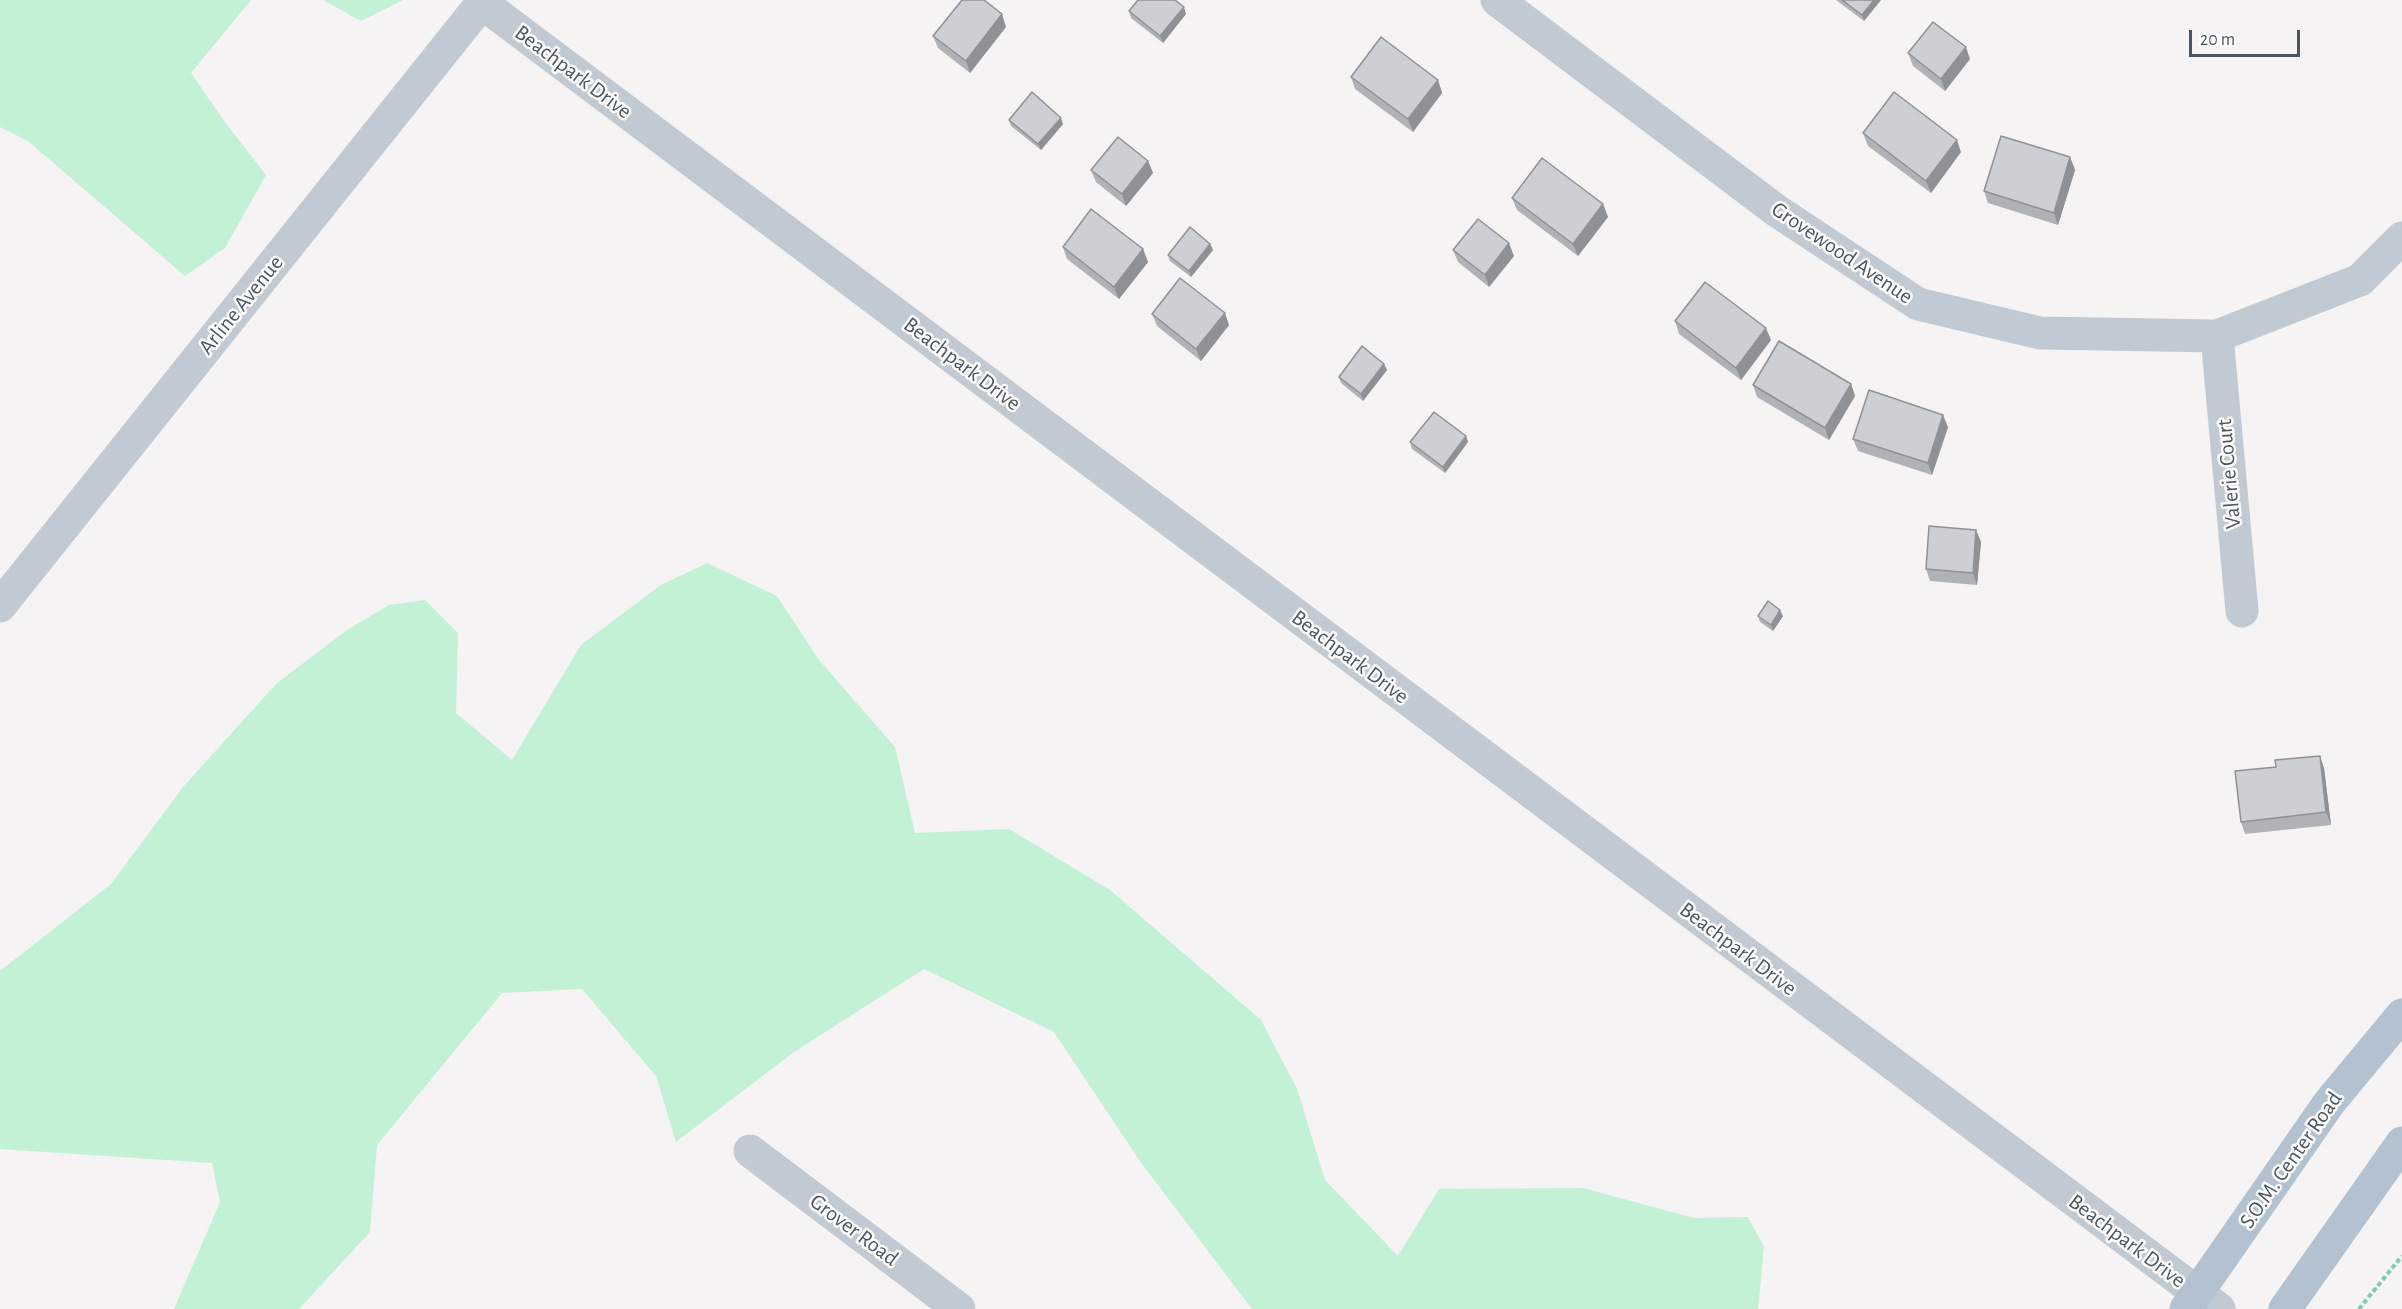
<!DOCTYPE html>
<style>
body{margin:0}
#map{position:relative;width:2402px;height:1309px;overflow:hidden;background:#f5f3f3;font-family:"Alegreya Sans",sans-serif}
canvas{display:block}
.scale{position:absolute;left:2189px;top:30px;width:111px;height:27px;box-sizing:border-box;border:3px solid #4a5661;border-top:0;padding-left:8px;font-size:18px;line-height:21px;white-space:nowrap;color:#4a5661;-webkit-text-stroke:4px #fff;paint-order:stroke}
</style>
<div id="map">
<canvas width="2402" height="1309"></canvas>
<div class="scale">20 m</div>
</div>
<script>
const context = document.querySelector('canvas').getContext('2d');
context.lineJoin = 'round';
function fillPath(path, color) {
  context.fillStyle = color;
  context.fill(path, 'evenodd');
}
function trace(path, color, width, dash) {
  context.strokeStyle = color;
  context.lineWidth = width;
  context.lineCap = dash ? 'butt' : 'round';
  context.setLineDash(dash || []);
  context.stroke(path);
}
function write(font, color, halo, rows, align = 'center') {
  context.font = font + ' "Alegreya Sans",sans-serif';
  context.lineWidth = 5;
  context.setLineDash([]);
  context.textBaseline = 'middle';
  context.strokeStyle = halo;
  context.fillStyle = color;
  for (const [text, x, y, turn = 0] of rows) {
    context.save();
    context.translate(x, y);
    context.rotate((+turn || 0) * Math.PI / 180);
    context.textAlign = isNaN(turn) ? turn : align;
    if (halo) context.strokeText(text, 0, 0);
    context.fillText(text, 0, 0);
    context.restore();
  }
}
fillPath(new Path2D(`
 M0,0H251L191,73L224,121L266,175L225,248L185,276L28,141L0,127Z
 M323,0H403L361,21Z
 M707,563L777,596L819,660L895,747L915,833L1009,829L1110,890L1261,1020L1297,1089L1325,1180L1398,1256L1439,1189L1583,1188L1694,1218L1748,1217L1764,1247L1758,1309H1252L1142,1164L1054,1032L924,969L794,1052L676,1142L656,1076L582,989L502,993L377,1145L370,1232L299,1309H174L220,1202L212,1163L0,1149V971L111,884L183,787L276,684L347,630L389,605L425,600L458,633L456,713L512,760L581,645L661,585Z`), '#c3f1d5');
trace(new Path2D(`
 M2359,1309L2402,1256`), '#7ad0a6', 4, [4.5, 3]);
trace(new Path2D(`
 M1497,0L1777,211L1918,304L2040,333L2217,336L2360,280L2402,238
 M2217,336L2242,611
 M0,606L482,3L2219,1309
 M750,1151L959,1309`), '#c1cad2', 33);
trace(new Path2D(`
 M2186,1309L2329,1103L2402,1015
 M2285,1309L2402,1143`), '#b3c2d1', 33);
fillPath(new Path2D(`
 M1836,0H1881L1864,21Z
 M1129,11L1186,14L1163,43L1131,18Z
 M1006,27L970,73L938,48L933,36Z
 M1908,53L1970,59L1945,91L1913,66Z
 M1351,77L1438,80L1442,93L1413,132L1355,89Z
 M1009,120L1063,124L1041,150L1011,126Z
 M1863,133L1961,152L1931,193L1868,146Z
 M2070,157L2075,170L2058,225L1988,203L1984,191Z
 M1148,161L1153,173L1126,206L1096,182L1091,170Z
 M1512,198L1603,204L1608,217L1578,256L1517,210Z
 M1210,244L1213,250L1191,277L1170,261L1168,255Z
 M1063,247L1143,249L1148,262L1119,299L1067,259Z
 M1453,250L1514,256L1489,287L1458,262Z
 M1152,314L1229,325L1201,361L1157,326Z
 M1675,321L1771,340L1741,380L1679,334Z
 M1384,364L1387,370L1363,401L1341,383L1339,377Z
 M1851,384L1855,396L1829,440L1757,397L1753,385Z
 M1948,427L1932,475L1858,451L1853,439Z
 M1466,436L1468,442L1445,473L1412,449L1410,442Z
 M1976,530L1981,542L1977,585L1930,581L1926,569Z
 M1758,616H1783L1773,631L1760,622Z
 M2276,767L2324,768L2331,825L2245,834L2241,822Z`), '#b0b2b7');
fillPath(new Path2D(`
 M1874,0H1881L1864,21L1862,15Z
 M1184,7L1186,14L1163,43L1160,36Z
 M1002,14L1006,27L970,73L966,61Z
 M1966,47L1970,59L1945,91L1941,79Z
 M1438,80L1442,93L1413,132L1408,119Z
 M1061,118L1063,124L1041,150L1038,144Z
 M1957,140L1961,152L1931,193L1926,181Z
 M2070,157L2075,170L2058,225L2054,213Z
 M1148,161L1153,173L1126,206L1122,194Z
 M1603,204L1608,217L1578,256L1573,244Z
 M1509,243L1514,256L1489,287L1485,275Z
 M1210,244L1213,250L1191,277L1189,271Z
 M1143,249L1148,262L1119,299L1114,287Z
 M1225,313L1229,325L1201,361L1196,349Z
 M1766,328L1771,340L1741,380L1736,368Z
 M1384,364L1387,370L1363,401L1361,394Z
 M1851,384L1855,396L1829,440L1825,428Z
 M1943,415L1948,427L1932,475L1928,463Z
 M1466,436L1468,442L1445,473L1443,467Z
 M1976,530L1981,542L1977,585L1973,573Z
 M1780,610L1783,616L1773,631L1771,625Z
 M2320,756L2324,768L2331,825L2326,812Z`), '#909195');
const building = new Path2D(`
 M962,0H984L1002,14L966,61L933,36Z
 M1138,0H1175L1184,7L1160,36L1129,11Z
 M1842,0H1874L1862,15Z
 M1933,22L1966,47L1941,79L1908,53Z
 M1381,37L1438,80L1408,119L1351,77Z
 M1032,92L1061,118L1038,144L1009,120Z
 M1894,92L1957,140L1926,181L1863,133Z
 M2001,136L2070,157L2054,213L1984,191Z
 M1118,137L1148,161L1122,194L1091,170Z
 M1542,158L1603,204L1573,244L1512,198Z
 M1091,209L1143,249L1114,287L1063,247Z
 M1478,219L1509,243L1485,275L1453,250Z
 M1190,227L1210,244L1189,271L1168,255Z
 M1180,278L1225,313L1196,349L1152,314Z
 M1705,282L1766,328L1736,368L1675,321Z
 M1779,341L1851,384L1825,428L1753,385Z
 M1362,346L1384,364L1361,394L1339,377Z
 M1869,390L1943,415L1928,463L1853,439Z
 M1434,412L1466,436L1443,467L1410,442Z
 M1929,526L1976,530L1973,573L1926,569Z
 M1768,601L1780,610L1771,625L1758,616Z
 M2320,756L2326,812L2241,822L2235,771L2276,767L2275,760Z`);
fillPath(building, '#cdcfd5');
trace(building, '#909195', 1.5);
write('22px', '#4a5661', '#fff', [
 ["Beachpark Drive",573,72,37],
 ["Grovewood Avenue",1842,253,34],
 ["Arline Avenue",241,305,-51],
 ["Beachpark Drive",962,364,37],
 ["Valerie Court",2229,474,-95],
 ["Beachpark Drive",1350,657,37],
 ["Beachpark Drive",1738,949,37],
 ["S.O.M. Center Road",2291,1160,-55],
 ["Grover Road",854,1230,37],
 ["Beachpark Drive",2127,1241,37]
]);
</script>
